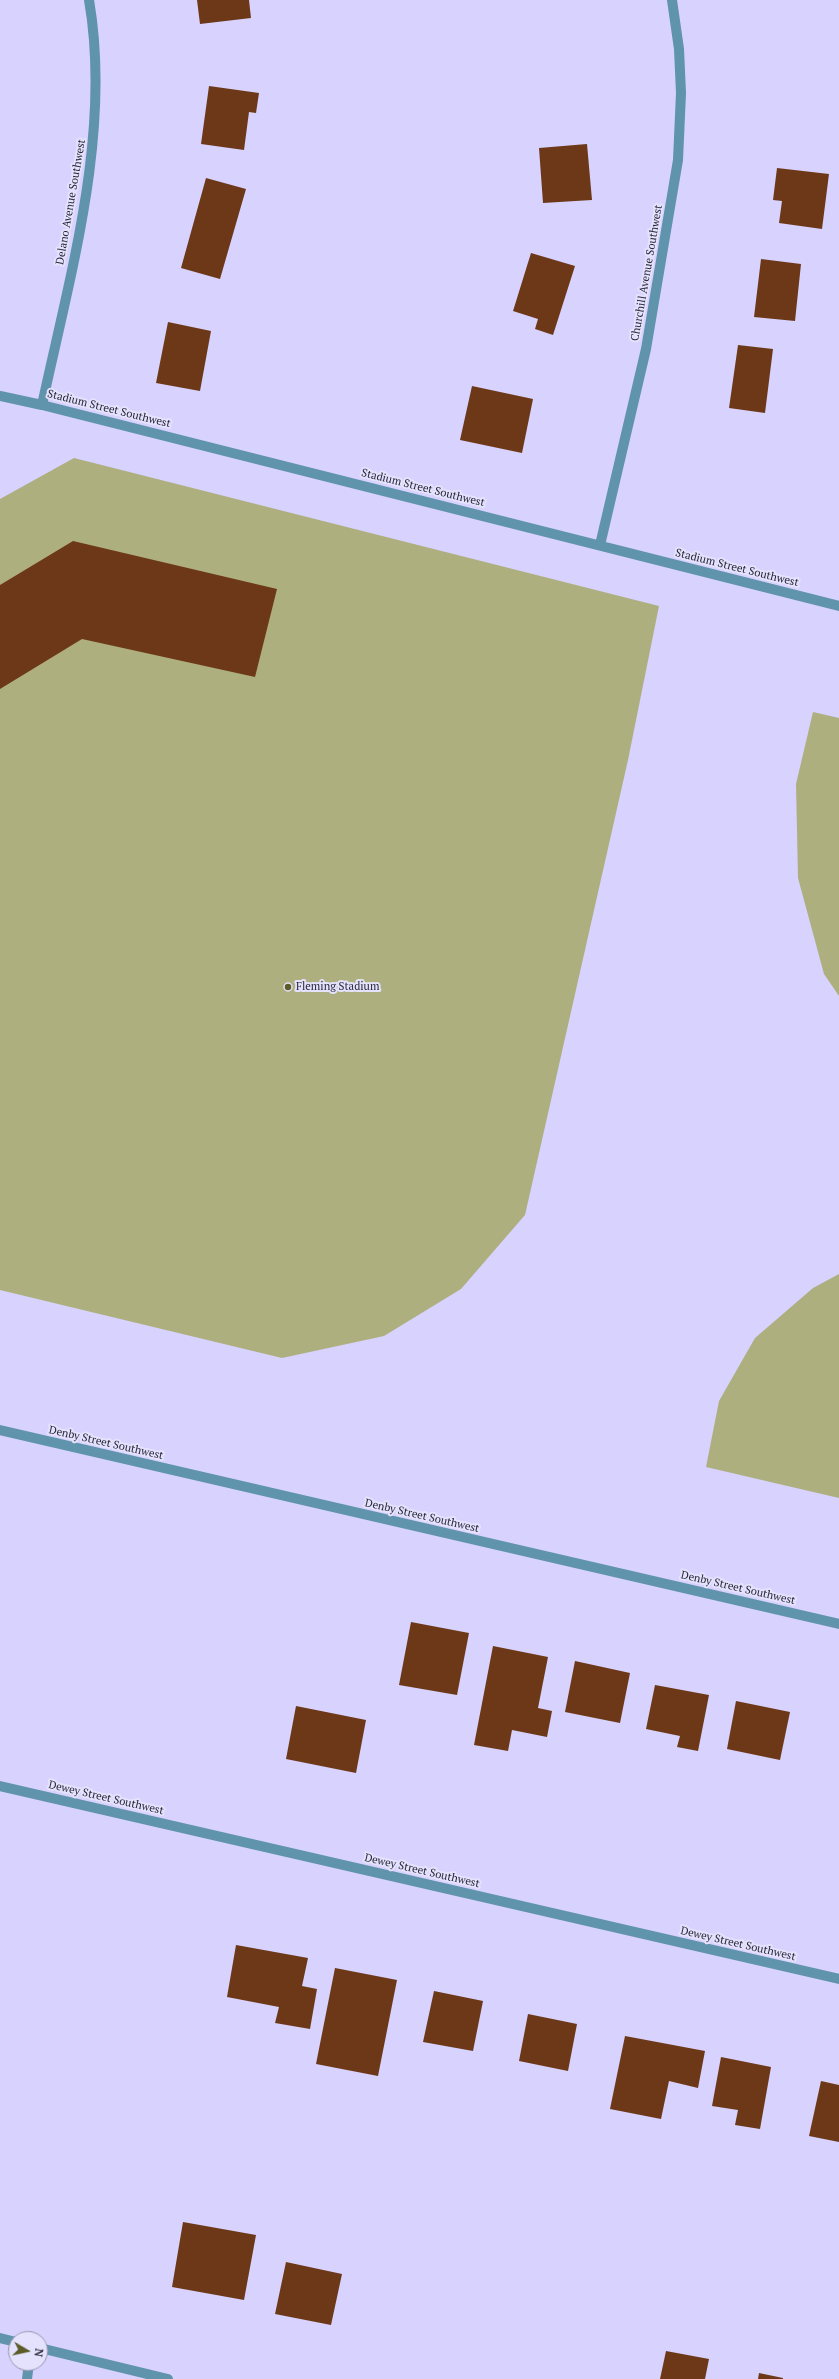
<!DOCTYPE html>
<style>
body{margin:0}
#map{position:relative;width:839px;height:2379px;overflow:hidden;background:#d7d2fe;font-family:"PT Serif",serif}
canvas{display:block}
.north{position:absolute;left:8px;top:2331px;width:40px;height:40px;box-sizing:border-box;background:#e4e2fd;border:1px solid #9997ae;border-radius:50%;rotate:99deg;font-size:11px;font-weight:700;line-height:16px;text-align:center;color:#292738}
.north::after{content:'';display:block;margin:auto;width:14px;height:18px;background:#5c5c29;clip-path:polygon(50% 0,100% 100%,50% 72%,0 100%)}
</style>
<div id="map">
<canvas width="839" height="2379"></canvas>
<div class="north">N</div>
</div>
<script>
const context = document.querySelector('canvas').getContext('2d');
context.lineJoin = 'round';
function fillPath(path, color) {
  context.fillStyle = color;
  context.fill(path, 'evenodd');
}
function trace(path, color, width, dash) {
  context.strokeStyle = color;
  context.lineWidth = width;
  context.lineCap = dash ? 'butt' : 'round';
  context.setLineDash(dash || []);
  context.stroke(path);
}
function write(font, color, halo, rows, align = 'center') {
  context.font = font + ' "PT Serif",serif';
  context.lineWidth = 4;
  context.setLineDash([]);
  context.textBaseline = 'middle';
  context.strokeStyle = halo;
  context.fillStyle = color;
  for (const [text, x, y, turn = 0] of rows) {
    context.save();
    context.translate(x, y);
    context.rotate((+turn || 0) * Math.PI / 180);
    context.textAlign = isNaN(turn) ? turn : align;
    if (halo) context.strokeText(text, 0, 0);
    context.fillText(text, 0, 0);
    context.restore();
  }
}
fillPath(new Path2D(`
 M74,458L659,606L628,760L525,1215L461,1289L384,1336L282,1358L0,1290V499Z
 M813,712L839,718V996L824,974L798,878L796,784Z
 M839,1274V1498L706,1467L719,1401L755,1338L813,1288Z`), '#aeaf7f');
fillPath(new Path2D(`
 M197,0H249L251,18L200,24Z
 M209,86L259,93L256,113L249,112L244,150L201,144Z
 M587,144L592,200L543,203L539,148Z
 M777,168L829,174L822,229L779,223L782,201L773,200Z
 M206,178L246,189L220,279L181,268Z
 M531,253L575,266L553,335L535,329L538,319L513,311Z
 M761,259L801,264L795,321L754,317Z
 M168,322L211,331L200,391L156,383Z
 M738,345L773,349L765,413L729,408Z
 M472,386L533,399L522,453L460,440Z
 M73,541L277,589L255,677L82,639L0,689V585Z
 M411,1622L469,1633L457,1695L399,1685Z
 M493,1646L548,1657L538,1708L552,1711L547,1737L512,1730L508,1751L474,1745Z
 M575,1661L630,1673L620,1723L565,1712Z
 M655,1685L709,1695L698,1751L677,1747L680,1736L646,1729Z
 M736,1701L790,1712L780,1760L727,1749Z
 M296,1706L366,1720L356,1773L286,1759Z
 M236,1945L308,1958L302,1986L317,1989L310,2029L275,2023L279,2007L227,1997Z
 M335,1968L397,1980L378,2076L316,2064Z
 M434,1991L483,2001L473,2051L423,2042Z
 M528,2014L577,2024L568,2071L519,2061Z
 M625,2036L705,2051L698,2088L669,2081L661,2119L610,2109Z
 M721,2057L771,2067L760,2129L735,2125L738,2110L712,2106Z
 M821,2081L839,2085V2142L809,2136Z
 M183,2222L256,2235L244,2300L172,2287Z
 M286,2262L342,2274L331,2325L275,2314Z
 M666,2351L709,2359L705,2379H660Z
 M759,2373L783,2378V2379H758Z`), '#6d3817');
trace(new Path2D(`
 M0,396L42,405L839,606
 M42,405C70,275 112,133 89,0
 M600,545L646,349L678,160L681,93L679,49L672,0
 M0,1430L839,1624
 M0,1786L839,1979
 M0,2338L16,2342
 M40,2348L168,2379
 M27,2379L29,2363`), '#6093ac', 10);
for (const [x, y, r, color] of [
 [288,987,4,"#5c5c29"]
]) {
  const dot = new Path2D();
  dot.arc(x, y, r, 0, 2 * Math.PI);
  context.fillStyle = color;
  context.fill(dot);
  trace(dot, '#e4e2fd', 1.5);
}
write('11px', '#292738', '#e4e2fd', [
 ["Delano Avenue Southwest",71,202,-80],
 ["Churchill Avenue Southwest",647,273,-80],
 ["Stadium Street Southwest",109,409,14],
 ["Stadium Street Southwest",423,488,14],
 ["Stadium Street Southwest",737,568,14],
 ["Denby Street Southwest",106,1443,13],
 ["Denby Street Southwest",422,1516,13],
 ["Denby Street Southwest",738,1588,13],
 ["Dewey Street Southwest",106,1798,13],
 ["Dewey Street Southwest",422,1871,13],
 ["Dewey Street Southwest",738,1944,13]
]);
write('11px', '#292738', '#e4e2fd', [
 ["Fleming Stadium",296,987]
], 'left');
</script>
